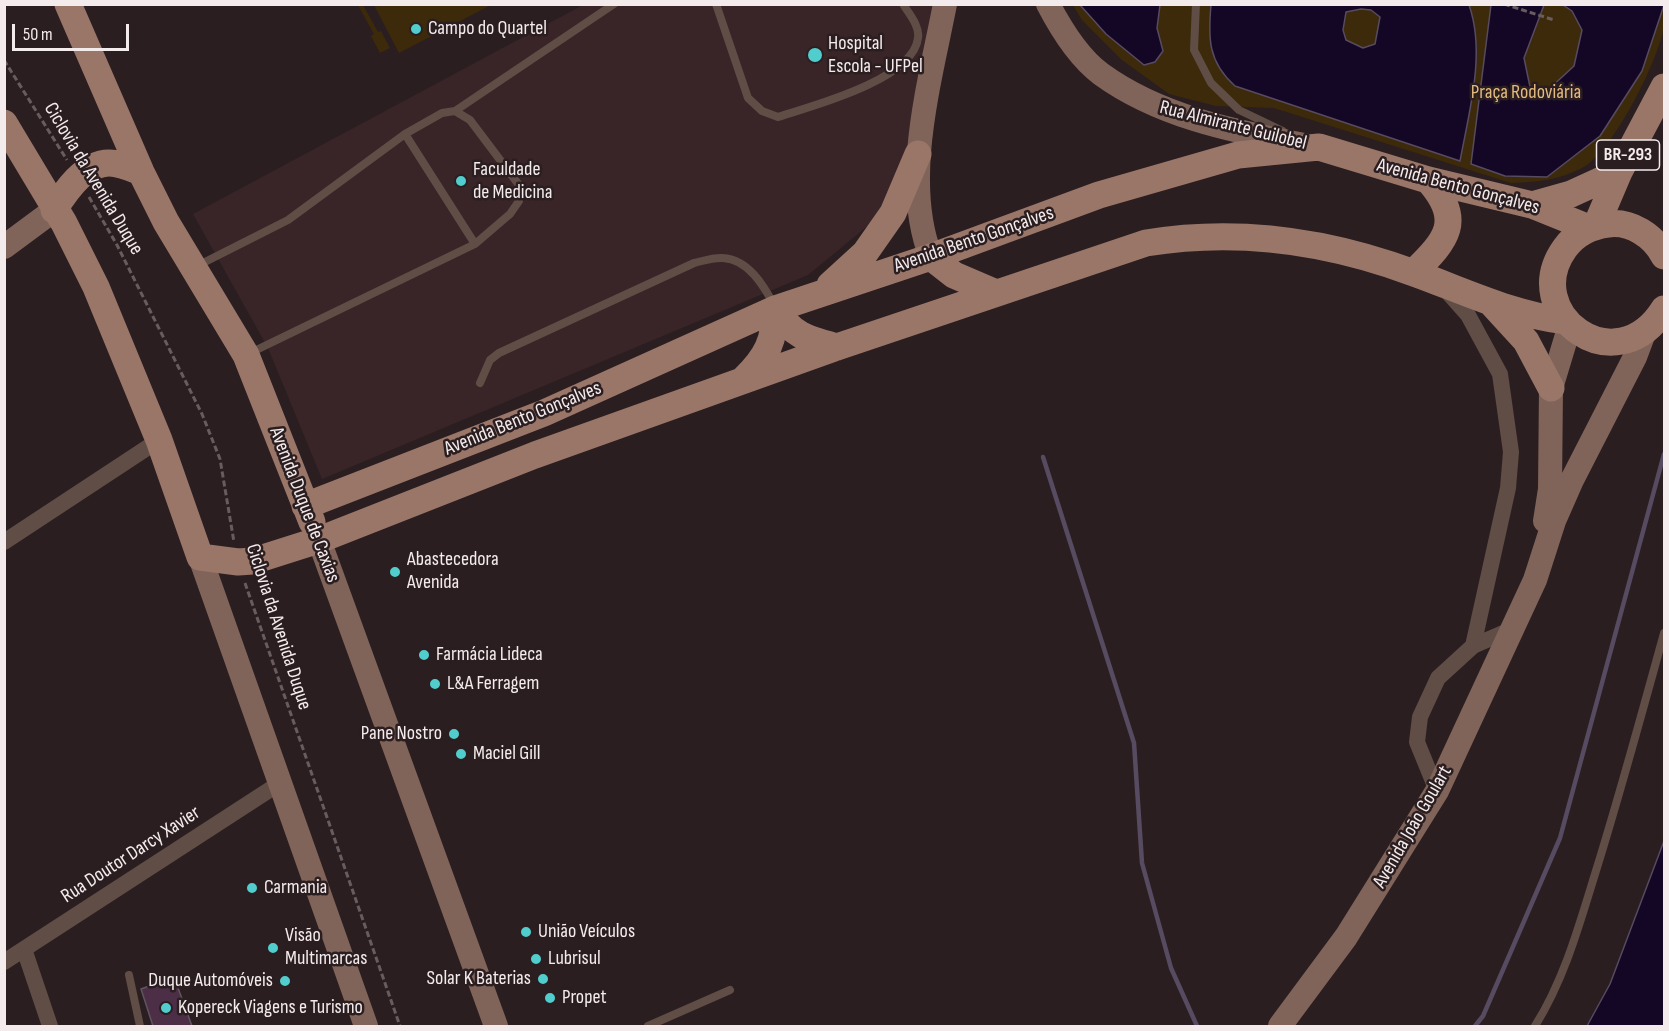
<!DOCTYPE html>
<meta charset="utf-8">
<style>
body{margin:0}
#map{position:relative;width:1669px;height:1031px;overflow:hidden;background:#2b1e20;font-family:"Sofia Sans Condensed",sans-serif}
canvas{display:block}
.frame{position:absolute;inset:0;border:6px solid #f4ebec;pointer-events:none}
.scale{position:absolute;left:12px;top:24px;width:117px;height:27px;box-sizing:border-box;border:3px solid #f4ebec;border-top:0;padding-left:8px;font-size:18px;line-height:21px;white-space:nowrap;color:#f4ebec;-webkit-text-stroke:4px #2b1e20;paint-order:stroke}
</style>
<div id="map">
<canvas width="1669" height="1031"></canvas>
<div class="frame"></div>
<div class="scale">50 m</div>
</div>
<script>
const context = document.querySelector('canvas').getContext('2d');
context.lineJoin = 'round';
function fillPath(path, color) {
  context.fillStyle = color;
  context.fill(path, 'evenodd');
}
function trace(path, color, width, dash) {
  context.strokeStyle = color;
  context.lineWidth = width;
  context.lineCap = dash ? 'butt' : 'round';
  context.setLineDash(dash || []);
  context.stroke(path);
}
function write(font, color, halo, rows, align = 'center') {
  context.font = font + ' "Sofia Sans Condensed",sans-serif';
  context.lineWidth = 5;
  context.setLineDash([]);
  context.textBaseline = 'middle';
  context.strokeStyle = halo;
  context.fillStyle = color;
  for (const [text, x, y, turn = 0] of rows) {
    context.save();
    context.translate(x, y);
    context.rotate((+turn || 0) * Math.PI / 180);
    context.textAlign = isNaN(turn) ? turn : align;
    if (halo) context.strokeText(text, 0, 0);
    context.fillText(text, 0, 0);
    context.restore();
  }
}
fillPath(new Path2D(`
 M583,5H941L913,149L876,219L808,275L322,479L268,348L193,214Z`), '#392528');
fillPath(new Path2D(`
 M1664,4C1664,12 1666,20 1664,27C1658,61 1613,152 1582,168C1559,180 1537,182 1511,183L1274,108L1216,106L1169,94L1122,60L1082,20L1073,5Z
 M358,5H363L378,32L381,31L390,48L380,53L371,36L374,34Z
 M374,5H491L399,53Z`), '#3d2a0a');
const water = new Path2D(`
 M1080,5H1160L1157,28L1163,51L1155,62L1144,65L1106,34Z
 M1211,5H1469C1486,53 1469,112 1460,161L1235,86C1208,62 1208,38 1211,5ZM1361,9L1371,10L1380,17L1375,44L1363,48L1346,40L1343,30L1346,12Z
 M1491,5H1544L1524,58L1530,87L1548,90L1574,66L1582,30L1572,11L1563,5H1664L1642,71L1600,136L1547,177L1505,176L1471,164Z
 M1664,841V1026H1587L1610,984Z`);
fillPath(water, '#130725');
trace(water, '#564b61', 1.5);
trace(new Path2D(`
 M1043,457L1134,743L1142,863L1171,968L1197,1026
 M1475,1026L1483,1016L1560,838L1664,454`), '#564b61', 4.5);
const building = new Path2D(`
 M174,977L192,1026H153L141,989Z`);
fillPath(building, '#4c2e47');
trace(building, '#60555e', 1.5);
trace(new Path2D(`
 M1504,4L1554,20
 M4,60L67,160
 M89,197L117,245L202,414L220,459L234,542
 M245,583L400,1026`), '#685c5e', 3, [6, 3]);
trace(new Path2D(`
 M716,4L748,98L762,111L778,117C812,106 913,80 918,38C920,26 909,14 903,4
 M1196,4L1194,50L1211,83L1239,110L1283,131
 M455,111L614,4
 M405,134L475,244
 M197,266L288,220L405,134L442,113L455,111L470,120L519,185V201L510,214L475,244L248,354
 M480,383L490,360L499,353L694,263C703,261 714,257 723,258C748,259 764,286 774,305
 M129,975L140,1026
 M648,1026L730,990
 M1535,1026C1564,980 1579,926 1595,874C1620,794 1642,713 1664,633`), '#5f4d46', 8);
trace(new Path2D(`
 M1444,288L1468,315L1500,374L1511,452L1508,488L1473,646
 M4,542L159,440
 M1437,791L1417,742L1420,717L1438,678L1473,646L1510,630
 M24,949L50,1026
 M4,962L280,783`), '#5f4d46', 16);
trace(new Path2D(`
 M1048,4C1061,29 1078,57 1101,74C1160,117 1234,131 1304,145
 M4,247L54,210
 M931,257C901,181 930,82 945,4
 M1545,521L1550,489L1551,388L1570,325
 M319,540L496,1026
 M200,557L366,1026
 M1280,1026L1346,937L1437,791L1535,580L1554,521L1572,480L1635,357L1644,333`), '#806459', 24);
trace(new Path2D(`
 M68,4L141,172L166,222L246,355L312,522
 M4,123L64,223L96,287L159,440L200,557L238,562L253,561L319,540L535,455L837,347L1146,243C1237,228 1328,241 1414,273C1464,291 1513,315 1566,321
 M1532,205L1571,194L1619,172
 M54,210C65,192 84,163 109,163C120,163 131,168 141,172
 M1596,226L1619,172L1664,87
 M1664,256C1654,236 1631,221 1608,224C1591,226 1576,233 1565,248C1518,313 1616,386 1664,309
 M931,257L954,275L996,293
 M1414,272C1447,240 1464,220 1428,180
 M830,285L865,253L893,213L918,154
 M1493,305L1526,341L1551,388
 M775,309C793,336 807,339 837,347
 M744,379C767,357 775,340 775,309
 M305,506L544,413L775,309L931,257L1099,195L1238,155L1319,147L1428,180L1532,205L1589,228`), '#9a7668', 27);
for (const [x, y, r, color] of [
 [416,29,6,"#52cdcd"],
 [815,55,8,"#52cdcd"],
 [461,181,6,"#52cdcd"],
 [395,572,6,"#52cdcd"],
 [424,655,6,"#52cdcd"],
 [435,684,6,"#52cdcd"],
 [454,734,6,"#52cdcd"],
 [461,754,6,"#52cdcd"],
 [252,888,6,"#52cdcd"],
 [526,932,6,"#52cdcd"],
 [273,948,6,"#52cdcd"],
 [536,959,6,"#52cdcd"],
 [543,979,6,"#52cdcd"],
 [285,981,6,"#52cdcd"],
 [550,998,6,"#52cdcd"],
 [166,1008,6,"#52cdcd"]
]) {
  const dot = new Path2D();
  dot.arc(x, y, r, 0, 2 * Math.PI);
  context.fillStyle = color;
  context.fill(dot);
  trace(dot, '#2b1e20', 2);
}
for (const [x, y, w] of [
 [1628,155,63]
]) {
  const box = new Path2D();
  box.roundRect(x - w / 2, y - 15, w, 30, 4.5);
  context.fillStyle = '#2b1e20';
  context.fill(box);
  trace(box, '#f4ebec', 1.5);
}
write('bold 18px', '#f4ebec', null, [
 ["BR-293",1628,155]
]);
write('20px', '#f4ebec', '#2b1e20', [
 ["Campo do Quartel",428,29],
 ["Hospital",828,44],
 ["Escola - UFPel",828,67],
 ["Faculdade",473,170],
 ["de Medicina",473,193],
 ["Abastecedora",407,560],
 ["Avenida",407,583],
 ["Farmácia Lideca",436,655],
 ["L&A Ferragem",447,684],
 ["Pane Nostro",442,734,"right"],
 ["Maciel Gill",473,754],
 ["Carmania",264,888],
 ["União Veículos",538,932],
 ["Visão",285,936],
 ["Multimarcas",285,959],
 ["Lubrisul",548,959],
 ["Solar K Baterias",531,979,"right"],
 ["Duque Automóveis",273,981,"right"],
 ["Propet",562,998],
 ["Kopereck Viagens e Turismo",178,1008]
], 'left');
write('20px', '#e3ba7f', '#2b1e20', [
 ["Praça Rodoviária",1526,93]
]);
write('20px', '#f4ebec', '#2b1e20', [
 ["Rua Almirante Guilobel",1233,126,14],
 ["Ciclovia da Avenida Duque",93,179,59],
 ["Avenida Bento Gonçalves",1458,187,15],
 ["Avenida Bento Gonçalves",974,240,-19],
 ["Avenida Bento Gonçalves",523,419,-22],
 ["Avenida Duque de Caxias",304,505,69],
 ["Ciclovia da Avenida Duque",278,627,72],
 ["Avenida João Goulart",1413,827,-60],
 ["Rua Doutor Darcy Xavier",131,855,-33]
]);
</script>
